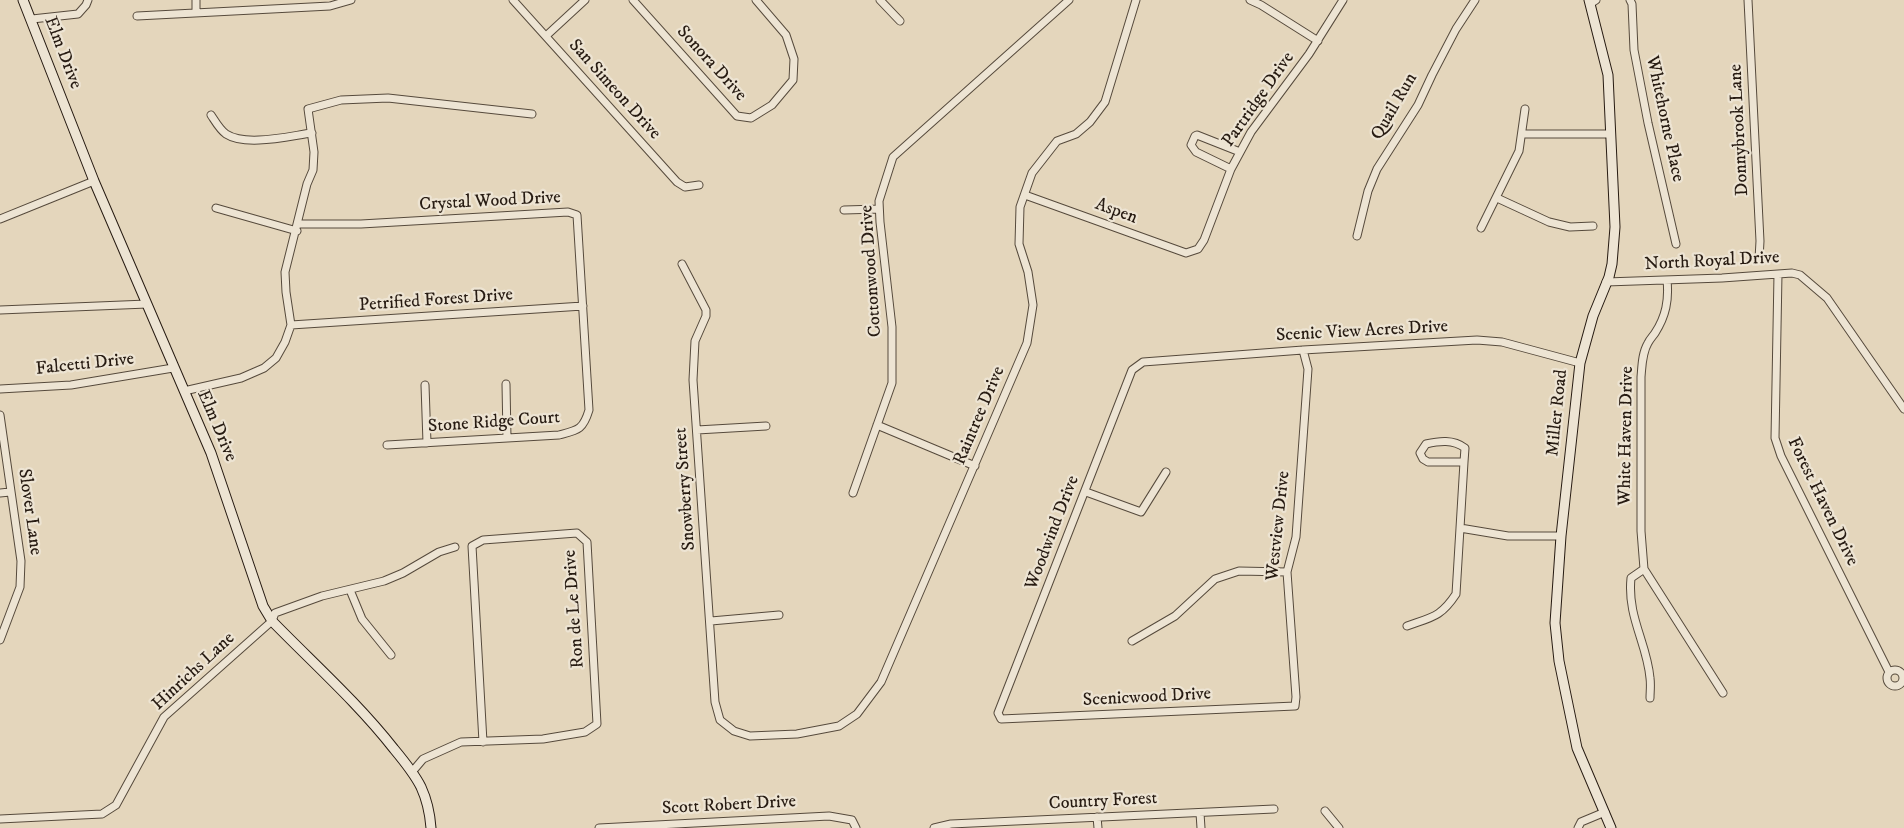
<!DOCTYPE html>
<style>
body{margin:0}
canvas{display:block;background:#e4d6bc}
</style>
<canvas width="1904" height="828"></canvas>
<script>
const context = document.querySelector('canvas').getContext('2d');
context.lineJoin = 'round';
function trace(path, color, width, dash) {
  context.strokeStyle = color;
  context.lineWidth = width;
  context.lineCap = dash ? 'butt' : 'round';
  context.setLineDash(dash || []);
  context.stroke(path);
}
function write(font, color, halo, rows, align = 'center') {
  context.font = font + ' "IM FELL DW Pica",serif';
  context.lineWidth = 4.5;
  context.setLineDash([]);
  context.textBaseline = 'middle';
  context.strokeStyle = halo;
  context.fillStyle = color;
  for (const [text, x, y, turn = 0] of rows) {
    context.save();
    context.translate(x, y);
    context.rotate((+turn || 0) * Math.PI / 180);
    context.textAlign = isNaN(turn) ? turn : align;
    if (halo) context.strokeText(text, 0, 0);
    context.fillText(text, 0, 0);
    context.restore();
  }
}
const street = new Path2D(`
 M196,0V13
 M513,0L677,182L685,187L699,185
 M633,0L737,116L751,118L772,105L793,80L794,59L786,35L756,0
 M880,0L900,21
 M1250,0L1261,5L1318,41
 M1630,0L1632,4L1634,50L1648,123L1676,244
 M1748,0L1760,241L1759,259
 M1590,4L1596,0
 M137,16L330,6L351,0
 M32,19L78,14L86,5L88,0
 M546,36L585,0
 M211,115C215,121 220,130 226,134C246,147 289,136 312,133
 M1522,134H1611
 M1231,169L1196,152L1191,145L1195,136L1197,135L1240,152
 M1025,195L1186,253L1198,249L1204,240L1231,169L1251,132L1309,54L1343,0
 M1497,198L1549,222L1570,227L1593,226
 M216,208L297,231
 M844,210L879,209
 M0,219L94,181
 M298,224H361L568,212L577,215L589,410C583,430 578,430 559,435L387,445
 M1481,228L1519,151L1525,109
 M1357,236L1368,191L1377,169L1418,105L1432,75L1456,29L1475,0
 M682,264L706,310V316L695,341L693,380L715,702L720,720L734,731L750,736L797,734L839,726L857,714L881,682L1027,343L1033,305L1028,272L1019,244L1020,207L1032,173L1057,141L1076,134L1090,122L1105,102L1136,0
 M1778,274L1775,438L1781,456L1889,672
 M1667,280C1669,300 1666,316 1655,333C1653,336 1650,339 1648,343C1642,353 1642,366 1641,377V531L1644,569L1723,693
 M1606,282L1722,278L1792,273L1800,275L1827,298L1904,409
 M0,310L147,304
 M291,325L583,306
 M1303,350L1308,369L1296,537L1287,572L1296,697L1295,706L1001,719L998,713L1132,370L1143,362L1303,350L1477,340L1502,342L1580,363
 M506,384L507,438
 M425,385L427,443
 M0,389L71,385L173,368
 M184,391L241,378L264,368L276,358L285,342L291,325L286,292L285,272L307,184L313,170L314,152L308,109L341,100L388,98L532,114
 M0,415L21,561L20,587L0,640
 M877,425L975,466
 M697,430L766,426
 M1086,492L1141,512L1166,472
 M0,493L10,492
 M853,493L892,383V327L880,222L879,201L893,157L1069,0
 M1460,528L1508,536H1561
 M1644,569L1631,578C1627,617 1647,643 1650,678C1651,685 1650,692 1650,698
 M350,590L362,619L391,655
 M711,621L779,615
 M1407,626C1432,617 1441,617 1456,594L1464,462L1465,448C1453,439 1439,441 1426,444L1420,453L1423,459L1428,462H1464
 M1132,641L1175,616L1215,579L1239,571L1287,572
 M1887 678a8 8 0 1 1 16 0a8 8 0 1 1-16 0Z
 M412,772L423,759L461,742L543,739L585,732L597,724L587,542L577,533L483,540L472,546L483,742
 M1325,811L1339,828
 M1200,813L1201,828
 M1097,817L1098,828
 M0,819L102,814L116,805L164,717L272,621L275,613L322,596L384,581L403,573L439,552L455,547
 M599,828L829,816L852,820L856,828
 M934,828L951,824L1274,809
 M1578,828L1581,822L1605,812`);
const secondary = new Path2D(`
 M23,0L94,181L211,453L263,606L272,621C313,663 358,703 394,749C404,761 414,773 421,787C427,800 430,814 431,828
 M1589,0L1608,75L1615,227L1612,264L1609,277L1593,316L1580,363L1561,536L1555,623L1559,661L1577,748L1611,828`);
trace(street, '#564a3c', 9);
trace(secondary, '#271b12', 11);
trace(street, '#ede4d3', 7);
trace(secondary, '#ede4d3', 9);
write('18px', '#271b12', '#ede4d3', [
 ["Elm Drive",62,53,69],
 ["Sonora Drive",711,64,48],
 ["San Simeon Drive",614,90,48],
 ["Partridge Drive",1259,100,-55],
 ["Quail Run",1395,107,-60],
 ["Whitehorne Place",1664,119,78],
 ["Donnybrook Lane",1740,130,-93],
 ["Crystal Wood Drive",490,202,-3],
 ["Aspen",1116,212,20],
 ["North Royal Drive",1712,262,-3],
 ["Cottonwood Drive",872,271,-94],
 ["Petrified Forest Drive",436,301,-4],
 ["Scenic View Acres Drive",1362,332,-3],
 ["Falcetti Drive",85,365,-6],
 ["Miller Road",1558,413,-84],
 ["Raintree Drive",980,416,-67],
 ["Stone Ridge Court",494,423,-4],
 ["Elm Drive",216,426,67],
 ["White Haven Drive",1627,436,-89],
 ["Snowberry Street",686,489,-94],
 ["Forest Haven Drive",1822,502,64],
 ["Slover Lane",29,512,82],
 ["Westview Drive",1279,526,-84],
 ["Woodwind Drive",1053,533,-69],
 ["Ron de Le Drive",575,609,-94],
 ["Hinrichs Lane",194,672,-43],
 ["Scenicwood Drive",1147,698,-3],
 ["Country Forest",1103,802,-3],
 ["Scott Robert Drive",729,806,-3]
]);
</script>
